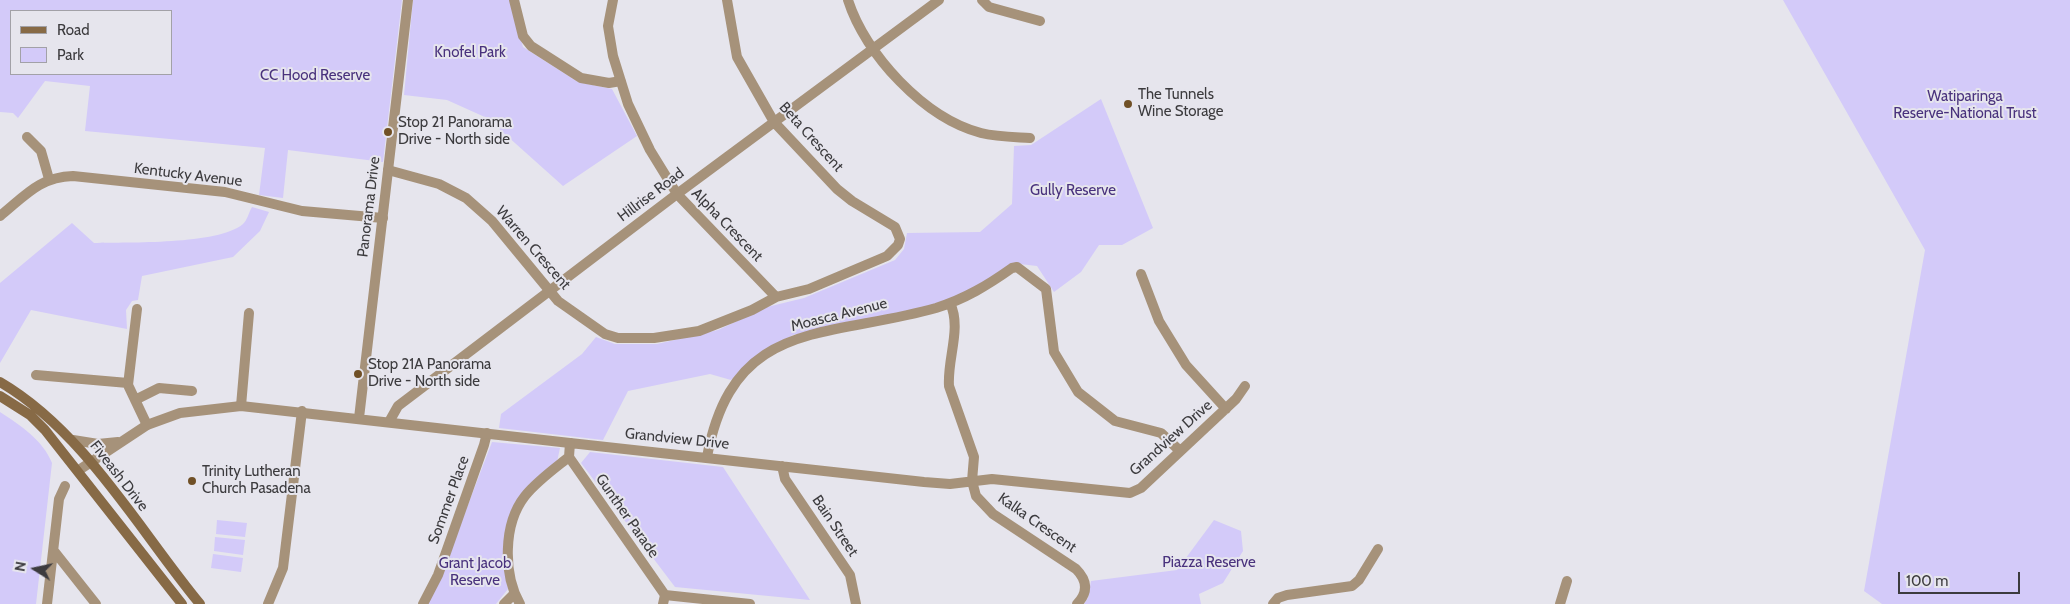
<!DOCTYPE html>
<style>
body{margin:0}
#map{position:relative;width:2070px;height:604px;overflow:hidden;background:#e6e5ed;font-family:Cabin,sans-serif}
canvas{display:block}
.legend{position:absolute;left:10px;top:10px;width:162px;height:65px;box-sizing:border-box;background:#e6e5ed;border:1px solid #a2a1a7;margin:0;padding:6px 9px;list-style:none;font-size:15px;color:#3c3b3e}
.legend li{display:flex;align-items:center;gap:10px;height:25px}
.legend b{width:25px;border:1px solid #a2a1a7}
.north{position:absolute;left:10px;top:544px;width:50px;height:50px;-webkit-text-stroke:4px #e6e5ed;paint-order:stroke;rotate:280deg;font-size:14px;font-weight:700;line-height:20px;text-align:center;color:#3c3b3e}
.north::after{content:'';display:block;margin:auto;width:18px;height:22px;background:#3c3b3e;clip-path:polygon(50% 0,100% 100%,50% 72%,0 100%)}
.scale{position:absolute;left:1898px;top:572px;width:122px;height:22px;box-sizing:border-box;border:2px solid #3c3b3e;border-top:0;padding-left:6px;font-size:15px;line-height:18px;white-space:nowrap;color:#3c3b3e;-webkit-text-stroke:4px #e6e5ed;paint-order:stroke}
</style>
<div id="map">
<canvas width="2070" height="604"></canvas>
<ul class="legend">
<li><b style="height:6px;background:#876a46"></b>Road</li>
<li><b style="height:14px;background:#d3caf9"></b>Park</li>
</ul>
<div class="north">N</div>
<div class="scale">100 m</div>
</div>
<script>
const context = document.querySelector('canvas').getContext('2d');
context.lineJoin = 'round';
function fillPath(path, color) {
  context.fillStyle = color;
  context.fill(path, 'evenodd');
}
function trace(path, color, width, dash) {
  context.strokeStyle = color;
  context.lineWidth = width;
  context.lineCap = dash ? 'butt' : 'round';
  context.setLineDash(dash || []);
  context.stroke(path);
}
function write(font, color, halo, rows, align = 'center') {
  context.font = font + ' Cabin,sans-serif';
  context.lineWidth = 4;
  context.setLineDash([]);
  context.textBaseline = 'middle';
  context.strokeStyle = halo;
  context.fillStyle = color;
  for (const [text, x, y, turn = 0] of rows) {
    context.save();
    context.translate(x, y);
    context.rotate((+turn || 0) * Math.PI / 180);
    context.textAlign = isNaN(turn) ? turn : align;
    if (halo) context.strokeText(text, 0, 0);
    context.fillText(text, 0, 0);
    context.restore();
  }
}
fillPath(new Path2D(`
 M0,0H402L383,162L288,150L283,198L259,195L265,148L85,131L90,86L45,81L18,118L13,113L0,112ZM11,11H171V74H11Z
 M413,0H510L523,47L578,82L612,89L637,136L563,186L487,118L447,100L404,95Z
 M1783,0H2070V604H1882L1864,591L1925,250Z
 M1101,99L1153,228L1122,245H1099L1081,272L1054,292L1037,266L1011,263L995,278L934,306L793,335L755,357L731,380L710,374L628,391L603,440L499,428L501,414L582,354L596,337L615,344H657L718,330L767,307L804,298L895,260L904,249L907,233L980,232L1012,204L1014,146L1031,145Z
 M252,207L269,212L260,231L233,257L142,276L138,300L132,301L126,310L127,329L31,310L0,363V283L72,223L94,243C128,242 218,245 243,224C247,221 249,212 252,207Z
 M0,412C20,425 43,440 52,463L36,604H0Z
 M492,442L560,448L557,462L521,496L505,552L508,589L496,604H428L440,578Z
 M590,452L723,467L810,600L675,587L581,463Z
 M217,520L247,523L245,537L216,534Z
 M1214,520L1241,531L1243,551L1223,583L1199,594L1201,604H1084L1088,598L1091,581L1177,570Z
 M215,537L245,540L243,555L214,551Z
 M213,554L243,558L241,572L211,568Z`), '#d3caf9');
trace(new Path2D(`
 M514,0L523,36L531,46L581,78L609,83L621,81
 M613,0L608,26L613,56L628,104L650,150L677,194L776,297
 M848,0C865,54 924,118 981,133C997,137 1014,137 1030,138
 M982,0L989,7L1040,21
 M27,137L41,151L49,179
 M388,170L439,184L466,198L492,221L558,301L605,334L618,338H654L699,331L752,310L776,297L809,289L887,256L898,245L900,239L895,227L852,201L837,189L774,122L737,57L727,0
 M0,216C25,196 39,177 73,176L225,192L302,211L383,218
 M1141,274L1159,321L1186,365L1226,409
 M950,303C962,328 947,359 949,386L974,457L972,481L976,496L993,514L1076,569C1087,580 1089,592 1077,604
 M137,309L128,385L147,425
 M36,375L128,383
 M135,400L159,388L192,391
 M241,406L249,313
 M389,422L398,406L677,194L939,0
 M707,457C733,317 827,339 936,308C965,299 988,285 1012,268L1017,267L1046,289L1054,352L1078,392L1115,421L1161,433L1180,451
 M782,466L785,479L850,575L856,604
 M54,551L96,604
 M665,595L750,604
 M47,604L59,499L65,486
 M268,604L283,568L302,411
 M423,604L438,575L484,445L487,433
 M504,604L514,594
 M520,604C503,574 503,524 525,496C537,481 554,469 569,457
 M663,604L665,595L569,457L570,443L924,482L950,484L992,479L1130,493L1141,488L1236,399L1245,386
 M1273,604L1278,598L1287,595L1352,586L1359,580L1378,549
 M1560,604L1567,581`), '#a6927a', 10);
trace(new Path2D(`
 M359,418L408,0
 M73,440L98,444L118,442
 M79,470L147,425L180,413L241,406L570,443`), '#a6927a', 10);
trace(new Path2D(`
 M0,382C84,431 139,530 200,604
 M0,396L30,415L45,430L182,604`), '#876a46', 10);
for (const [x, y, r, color] of [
 [1128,104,5,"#705026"],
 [388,132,5,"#705026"],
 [358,374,5,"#705026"],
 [192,481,5,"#705026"]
]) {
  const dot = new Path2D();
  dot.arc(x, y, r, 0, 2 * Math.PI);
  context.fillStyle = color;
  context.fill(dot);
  trace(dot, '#e6e5ed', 2);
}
write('15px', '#49327d', '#e6e5ed', [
 ["Knofel Park",470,53],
 ["CC Hood Reserve",315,76],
 ["Watiparinga",1965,97],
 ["Reserve-National Trust",1965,114],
 ["Gully Reserve",1073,191],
 ["Piazza Reserve",1209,563],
 ["Grant Jacob",475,564],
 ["Reserve",475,581]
]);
write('15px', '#3c3b3e', '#e6e5ed', [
 ["The Tunnels",1138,95],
 ["Wine Storage",1138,112],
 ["Stop 21 Panorama",398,123],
 ["Drive - North side",398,140],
 ["Stop 21A Panorama",368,365],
 ["Drive - North side",368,382],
 ["Trinity Lutheran",202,472],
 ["Church Pasadena",202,489]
], 'left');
write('15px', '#3c3b3e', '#e6e5ed', [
 ["Beta Crescent",811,137,48],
 ["Kentucky Avenue",188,175,7],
 ["Hillrise Road",651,195,-37],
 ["Panorama Drive",369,207,-83],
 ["Alpha Crescent",727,225,46],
 ["Warren Crescent",533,248,49],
 ["Moasca Avenue",839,315,-14],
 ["Grandview Drive",1171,438,-42],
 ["Grandview Drive",677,439,6],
 ["Fiveash Drive",119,476,52],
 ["Sommer Place",449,500,-70],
 ["Gunther Parade",627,516,55],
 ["Kalka Crescent",1037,523,35],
 ["Bain Street",835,526,56]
]);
</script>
